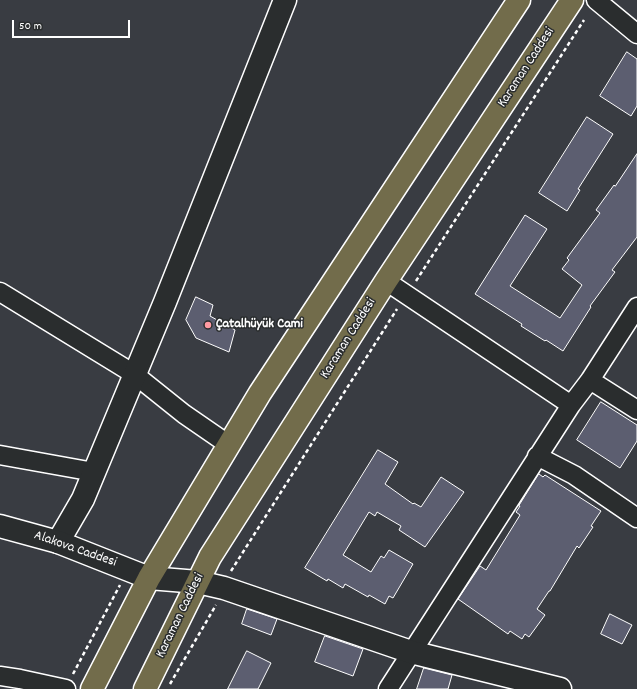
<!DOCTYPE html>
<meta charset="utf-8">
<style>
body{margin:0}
#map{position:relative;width:637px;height:689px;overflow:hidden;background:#393c42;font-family:Dekko,sans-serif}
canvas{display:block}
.scale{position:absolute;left:12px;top:20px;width:118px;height:18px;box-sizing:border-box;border:2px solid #fff;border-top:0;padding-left:5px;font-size:12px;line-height:14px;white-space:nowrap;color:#fff;-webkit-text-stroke:3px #2a2d2e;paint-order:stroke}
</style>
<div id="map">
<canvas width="637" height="689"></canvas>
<div class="scale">50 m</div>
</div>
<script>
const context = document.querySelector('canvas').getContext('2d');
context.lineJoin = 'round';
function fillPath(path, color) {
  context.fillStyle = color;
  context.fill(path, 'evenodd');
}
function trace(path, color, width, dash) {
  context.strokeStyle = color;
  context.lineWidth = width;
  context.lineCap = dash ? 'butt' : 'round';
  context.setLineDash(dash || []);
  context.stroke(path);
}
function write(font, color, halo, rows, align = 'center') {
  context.font = font + ' Dekko,sans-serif';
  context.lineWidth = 3;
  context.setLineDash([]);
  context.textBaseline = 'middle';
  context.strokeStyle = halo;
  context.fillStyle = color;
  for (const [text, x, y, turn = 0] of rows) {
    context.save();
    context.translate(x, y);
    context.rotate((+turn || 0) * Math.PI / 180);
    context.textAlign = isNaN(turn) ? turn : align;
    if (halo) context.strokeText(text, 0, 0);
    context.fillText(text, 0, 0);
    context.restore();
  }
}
const building = new Path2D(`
 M627,52L637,59V106L631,116L600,96Z
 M587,117L613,134L578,189L580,190L567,211L539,193Z
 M637,154V237L612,270L615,272L590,306L591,307L563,351L546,340L545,341L521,326L522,324L475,294L525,215L547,229L510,286L560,318L582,285L562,269L569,260L567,258L600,213L596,210L614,185L615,186Z
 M196,297L213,305L210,316L235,330L229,352L196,338L186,320Z
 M601,402L637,425V441L620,468L577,440Z
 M378,450L398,462L385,484L413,504L414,503L421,507L441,477L464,492L425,547L399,530L401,526L377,512L375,516L369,512L343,555L371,572L381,556L384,558L389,550L413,564L393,598L389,596L385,604L369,595L368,597L345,584L343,588L328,579L327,581L305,568Z
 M539,474L543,477L545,475L601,511L591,526L593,527L579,548L577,546L550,591H549L537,609L545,615L529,637L525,634L522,639L510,631L508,634L458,599L480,566L486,570L520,515L516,512L520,506H519Z
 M247,609L277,619L271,635L242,624Z
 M610,614L632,625L622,644L601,634Z
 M325,636L363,649L353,676L315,662Z
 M247,651L271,663L258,689H228Z
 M424,668L452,675L448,689H417Z`);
fillPath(building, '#5c5e70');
trace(building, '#fff', 1);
const minor = new Path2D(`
 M596,0L637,34
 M386,281L571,405
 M0,292L134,374L184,414L229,445
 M590,380L637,410
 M0,455L94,472
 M537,456L574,475L637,518
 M0,676L20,679L66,689
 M388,689L571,405L590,380L637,307`);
const tertiary = new Path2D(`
 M58,542L83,499L165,302L285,0
 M149,578L198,582L224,588L411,652L560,689`);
const secondary = new Path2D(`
 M0,526L58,542L149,578`);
const trunk = new Path2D(`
 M92,689L149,578L260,393L519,0
 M145,689L210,557L386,281L572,0`);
trace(minor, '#fff', 21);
trace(tertiary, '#fff', 25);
trace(secondary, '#fff', 25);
trace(trunk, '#fff', 25);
trace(new Path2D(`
 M416,281L584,20
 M231,571L397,309
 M73,674L120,585
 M170,684L216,605`), '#fff', 2.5, [4, 3]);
trace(minor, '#2a2d2e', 18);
trace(tertiary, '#2a2d2e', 22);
trace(secondary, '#2a2d2e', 22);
trace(trunk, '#726c4b', 22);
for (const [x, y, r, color] of [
 [208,325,4,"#ff9aa2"]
]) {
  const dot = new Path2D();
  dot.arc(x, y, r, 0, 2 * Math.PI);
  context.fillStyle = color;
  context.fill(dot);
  trace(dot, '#2a2d2e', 1.5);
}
write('14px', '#fff', '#2a2d2e', [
 ["Karaman Caddesi",527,68,-57],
 ["Karaman Caddesi",349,339,-58],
 ["Alakova Caddesi",75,550,19],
 ["Karaman Caddesi",181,616,-64]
]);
write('bold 14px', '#fff', '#2a2d2e', [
 ["Çatalhüyük Cami",216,325]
], 'left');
</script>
